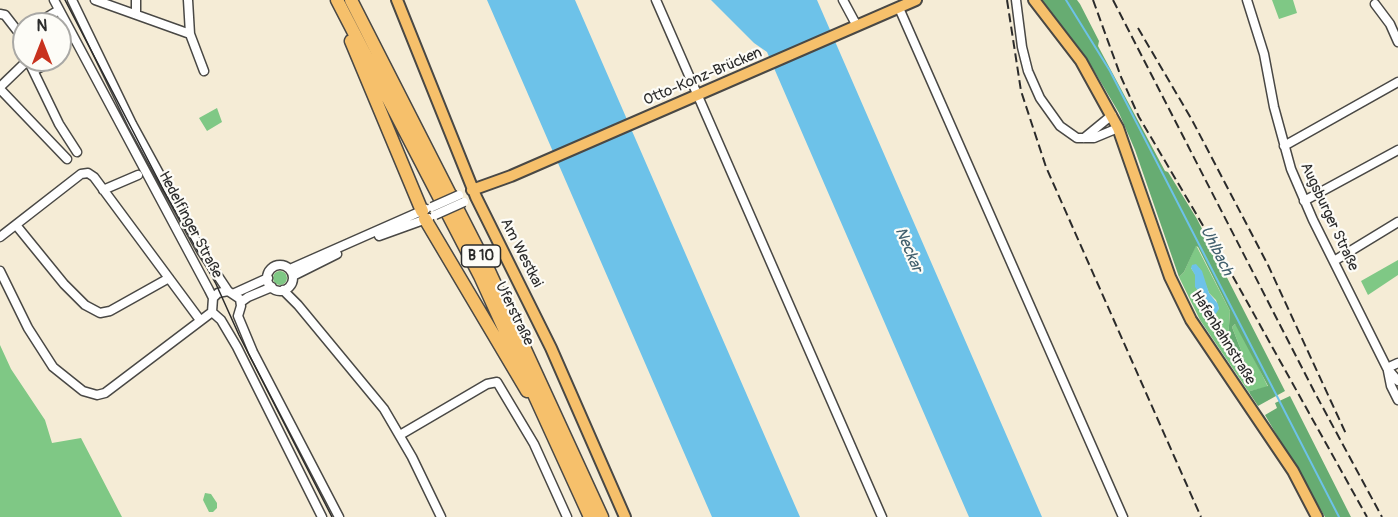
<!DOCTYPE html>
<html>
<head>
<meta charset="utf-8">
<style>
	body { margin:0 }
	#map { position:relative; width:1398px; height:517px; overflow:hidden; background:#f5ecd6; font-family:Pangolin,sans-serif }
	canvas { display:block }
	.north { position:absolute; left:12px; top:12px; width:60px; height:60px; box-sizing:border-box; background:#fdfcf7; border:2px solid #a9a8a5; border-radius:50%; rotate:0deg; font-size:16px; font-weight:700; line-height:24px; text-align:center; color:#2b2b2b }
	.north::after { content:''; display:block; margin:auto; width:21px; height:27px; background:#c8321e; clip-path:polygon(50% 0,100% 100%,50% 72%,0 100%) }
</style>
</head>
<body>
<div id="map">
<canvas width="1398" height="517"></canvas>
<div class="north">N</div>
</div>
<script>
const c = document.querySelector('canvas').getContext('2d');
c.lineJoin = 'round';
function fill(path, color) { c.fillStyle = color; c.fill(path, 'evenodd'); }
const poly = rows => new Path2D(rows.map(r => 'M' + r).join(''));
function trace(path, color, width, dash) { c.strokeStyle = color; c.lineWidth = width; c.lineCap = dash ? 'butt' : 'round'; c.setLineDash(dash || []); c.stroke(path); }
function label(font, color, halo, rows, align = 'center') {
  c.font = font + ' Pangolin,sans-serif'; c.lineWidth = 4.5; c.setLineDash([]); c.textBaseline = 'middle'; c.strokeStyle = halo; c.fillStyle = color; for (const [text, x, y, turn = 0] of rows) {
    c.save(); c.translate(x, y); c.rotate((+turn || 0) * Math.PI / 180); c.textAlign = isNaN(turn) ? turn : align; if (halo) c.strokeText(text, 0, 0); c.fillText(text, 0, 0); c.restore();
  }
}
const green = poly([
	[1272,0,1293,0,1297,13,1279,19],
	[217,108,222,122,207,131,199,118],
	[1196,245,1230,311,1228,340,1251,381,1253,381,1232,327,1235,324,1239,327,1268,387,1250,391,1250,394,1200,320,1179,277,1184,272],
	[1191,268,1199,268,1209,293,1216,300,1219,309,1207,310,1204,297,1197,290,1195,274],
	[1398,260,1398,275,1368,295,1361,281],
	'273 278a7 7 0 1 1 14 0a7 7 0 1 1-14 0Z',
	[0,345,11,369,45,420,52,443,81,438,122,517,0,517],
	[205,493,211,494,217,503,217,508,213,512,209,512,203,500]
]);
const forest = poly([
	[1042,0,1077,0,1080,4,1099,41,1098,46,1165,171,1168,172,1197,219,1285,391,1258,406,1250,394,1250,391,1268,386,1235,324,1232,327,1253,381,1251,382,1228,340,1230,311,1198,247,1196,246,1184,272,1179,277,1135,150,1119,113,1086,57],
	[1290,396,1351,517,1325,517,1265,415,1277,408,1275,403]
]);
const water = poly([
	[487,0,575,0,800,517,712,517],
	[711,0,817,0,1042,517,969,517,767,52,754,43],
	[1196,264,1202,271,1209,293,1218,304,1219,309,1215,315,1208,312,1204,297,1195,287,1195,275,1191,268,1192,265]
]);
const stream = poly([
	[1066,0,1110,71,1339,517]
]);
const minor = poly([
	[54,0,209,290,213,298,212,312,221,320,237,347,322,517],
	[72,0,132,124,202,252,228,291],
	[95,0,190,34,204,71],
	[188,0,190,34],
	[656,0,882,517],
	[843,0,857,26],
	[1016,0,1022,47,1028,71,1040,98,1060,126,1077,138,1094,138,1118,128],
	[1247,0,1264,54,1274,107,1291,169,1313,220,1387,368,1398,381],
	[1375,4,1390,24,1398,42],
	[899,8,1123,517],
	[0,14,5,15,19,33,24,47],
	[136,14,136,0],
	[46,24,44,19,59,10],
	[28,60,59,124,77,152],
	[35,70,55,60],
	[0,87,28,60],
	[0,89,67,159],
	[1084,138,1112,115],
	[1284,146,1398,82],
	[103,190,138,175],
	[1304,201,1398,150],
	[16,225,64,284,85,305,100,313,110,311,169,278],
	[379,236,429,218],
	[0,237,81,174,88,173,94,177,200,320],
	[1334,261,1398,222],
	'267 278a13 13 0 1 1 26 0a13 13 0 1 1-26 0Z',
	[290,269,426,209],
	[0,271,28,328,53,367,83,391,97,395,105,393,212,312],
	[293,276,337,254],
	[283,290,298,305,384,409,412,457,441,517],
	[235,293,268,278],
	[213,298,218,293,228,291,240,299,241,306,238,316,253,352,339,517],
	[241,302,248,297,272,287],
	[1387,368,1398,363],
	[1388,371,1391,386,1398,400],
	[400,435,487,384,497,382,534,444,567,517]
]);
const major = poly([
	[397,0,476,197,551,348,625,517],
	[1034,0,1081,61,1118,128,1170,277,1191,320,1293,471,1317,517],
	[472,190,511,176,916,0]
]);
const highway = poly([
	[337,0,480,276,590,517],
	[351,0,489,271,602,517],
	[351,41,422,211],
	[425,219,527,391]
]);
const tram = poly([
	[65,0,164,191,216,284,239,335,332,517]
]);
const rail = poly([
	[1007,0,1021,91,1046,167,1201,517],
	[1093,0,1121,77,1139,117,1231,273,1367,517],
	[1113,0,1315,393,1382,517],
	[1138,28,1192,120,1268,265,1347,436]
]);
const minorBridge = poly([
	[432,207,459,195],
	[435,215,464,202]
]);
const shields = [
	[481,256,39]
];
const shieldNames = [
	["B 10",481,256]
];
const streetNames = [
	["Otto-Konz-Brücken",703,77,-23],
	["Augsburger Straße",1329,217,65],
	["Hedelfinger Straße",190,225,62],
	["Am Westkai",521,253,63],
	["Uferstraße",514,314,64],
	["Hafenbahnstraße",1223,338,58]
];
const waterNames = [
	["Neckar",908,250,67],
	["Uhlbach",1216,251,63]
];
fill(green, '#7fc885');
fill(forest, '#67ac72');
fill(water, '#6dc2e9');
trace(stream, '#6dc2e9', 2);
trace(minor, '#494845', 11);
trace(major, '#494845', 14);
trace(highway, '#494845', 15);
trace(minor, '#fff', 8);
trace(major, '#f6c06b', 10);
trace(highway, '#f6c06b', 12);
trace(tram, '#2b2b2b', 1.5);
trace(rail, '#2b2b2b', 2, [9, 4.5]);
trace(minorBridge, '#494845', 11, []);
trace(minorBridge, '#fff', 8);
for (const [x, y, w] of shields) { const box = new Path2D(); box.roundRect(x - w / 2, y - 11, w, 22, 4.5); c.fillStyle = '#fdfcf7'; c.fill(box); trace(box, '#2b2b2b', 1.5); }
label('bold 14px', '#2b2b2b', null, shieldNames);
label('15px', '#2b2b2b', '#fdfcf7', streetNames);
label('italic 16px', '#42606e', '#fdfcf7', waterNames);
</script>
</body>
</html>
